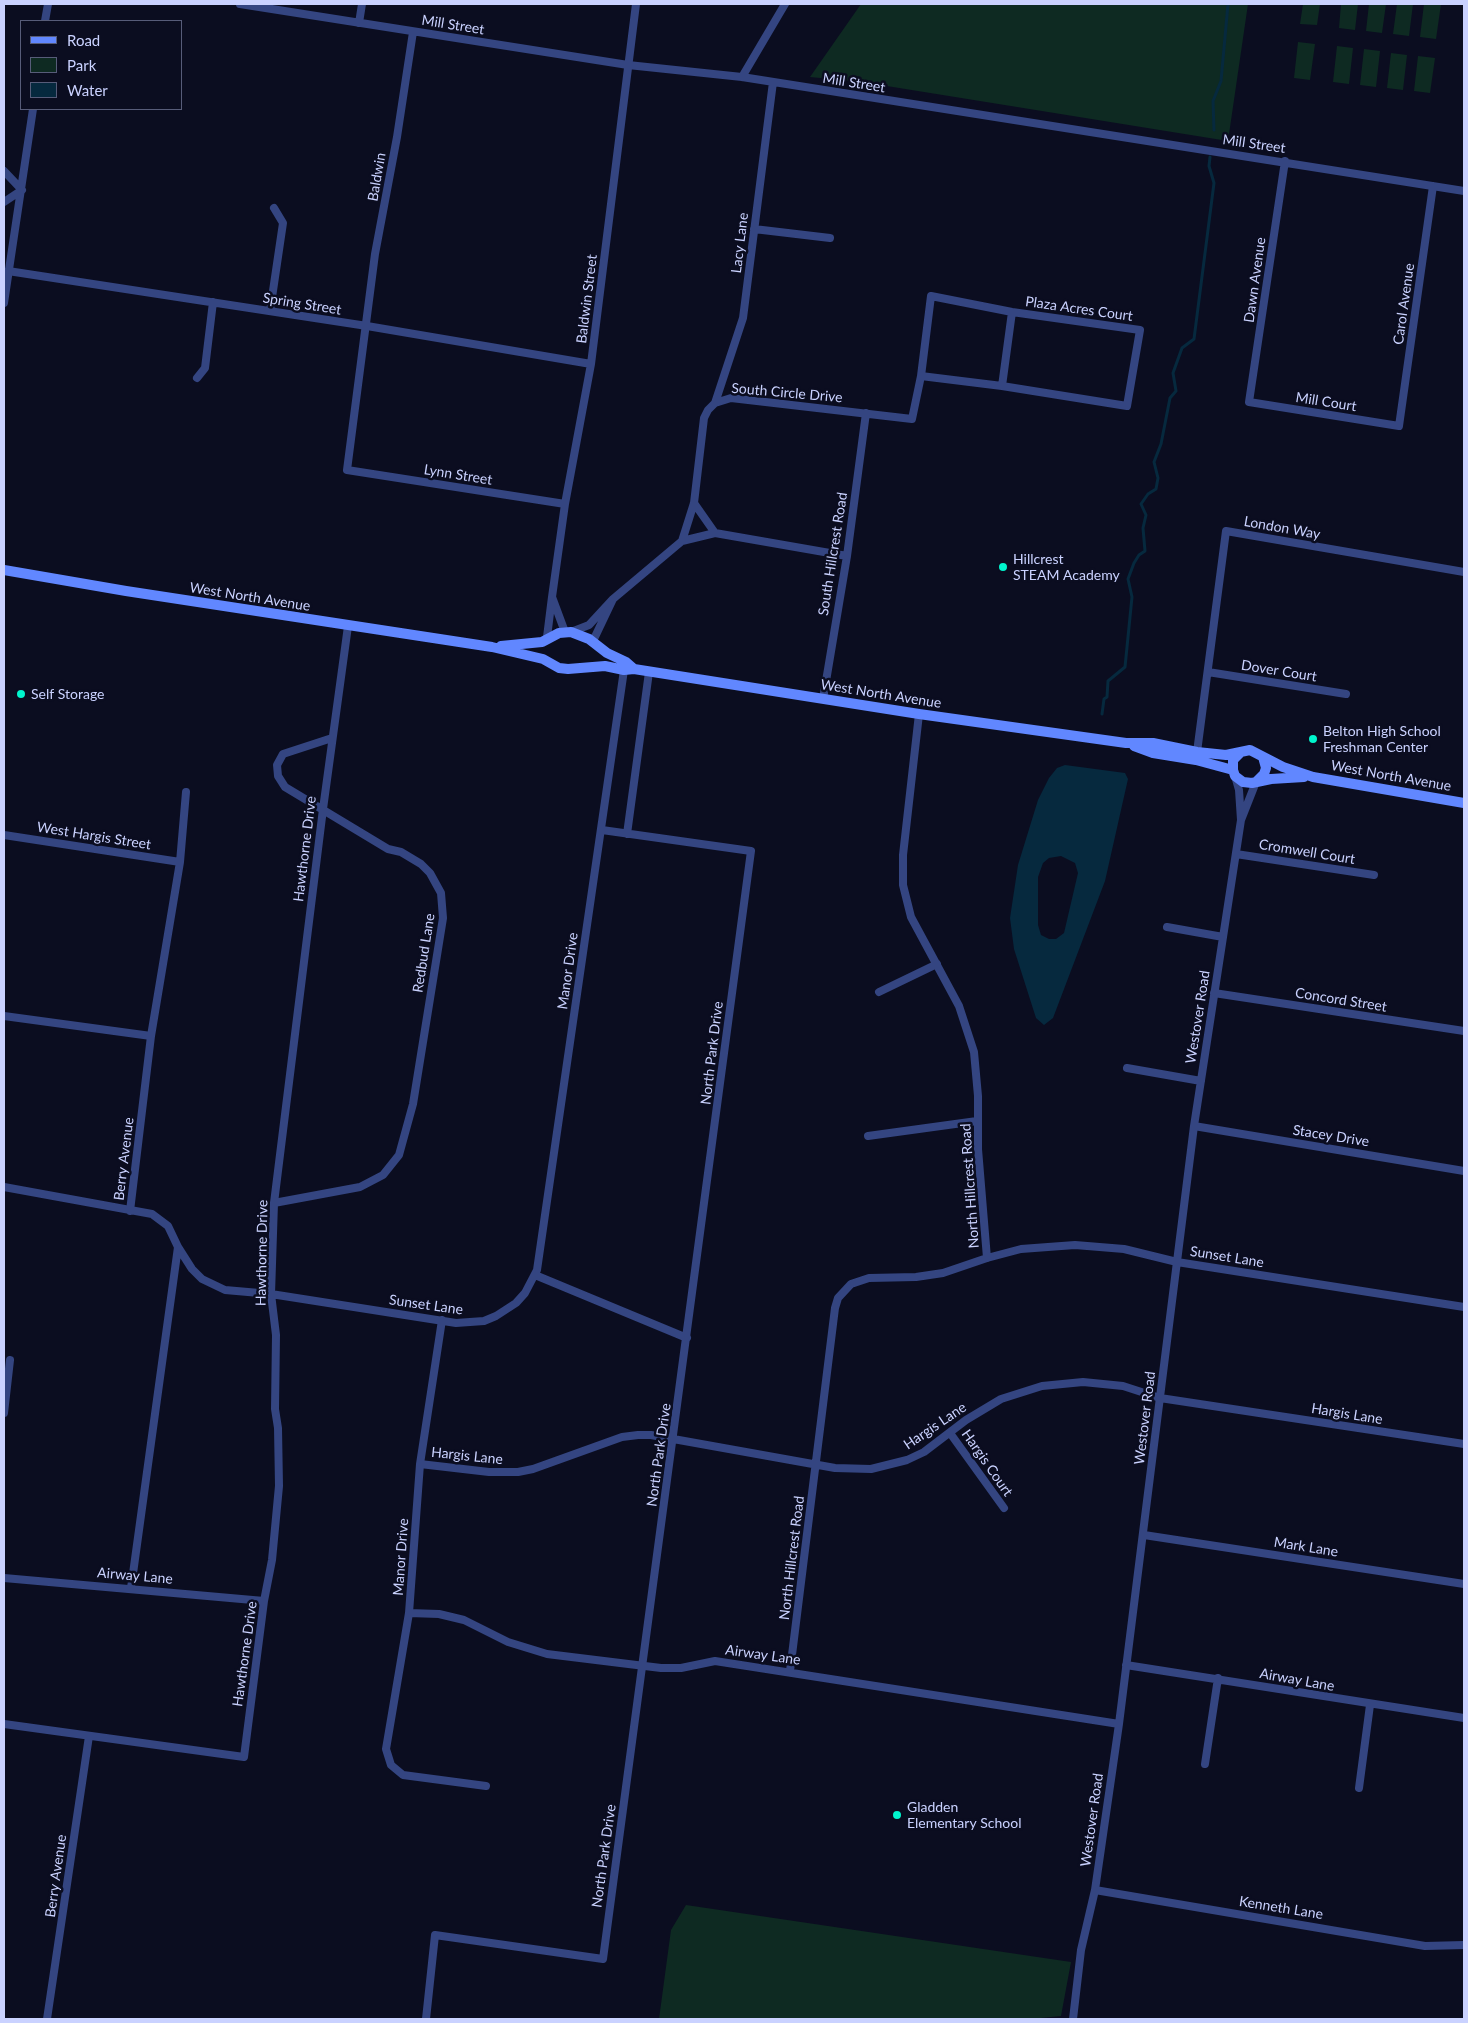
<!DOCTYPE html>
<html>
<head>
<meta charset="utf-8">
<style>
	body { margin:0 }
	#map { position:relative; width:1468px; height:2023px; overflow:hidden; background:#0b0d20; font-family:Lato,sans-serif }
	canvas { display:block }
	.frame { position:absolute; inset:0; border:5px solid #cad2ff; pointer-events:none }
	.legend { position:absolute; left:20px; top:20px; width:162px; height:90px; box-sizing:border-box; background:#0b0d20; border:1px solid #575c79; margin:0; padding:6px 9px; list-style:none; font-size:15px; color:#cad2ff }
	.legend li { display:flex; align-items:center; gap:10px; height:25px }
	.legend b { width:25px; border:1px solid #575c79 }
</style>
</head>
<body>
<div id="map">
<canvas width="1468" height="2023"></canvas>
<div class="frame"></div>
<ul class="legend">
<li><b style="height:6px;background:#6187ff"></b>Road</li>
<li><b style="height:14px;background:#0e2a22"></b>Park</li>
<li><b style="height:14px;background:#06293e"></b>Water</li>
</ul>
</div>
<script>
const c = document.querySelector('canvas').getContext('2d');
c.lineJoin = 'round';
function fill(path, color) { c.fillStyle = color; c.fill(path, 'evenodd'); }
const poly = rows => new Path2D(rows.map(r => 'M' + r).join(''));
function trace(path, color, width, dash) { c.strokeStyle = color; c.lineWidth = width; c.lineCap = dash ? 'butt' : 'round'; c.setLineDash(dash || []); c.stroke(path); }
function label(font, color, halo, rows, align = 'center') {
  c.font = font + ' Lato,sans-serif'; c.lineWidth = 5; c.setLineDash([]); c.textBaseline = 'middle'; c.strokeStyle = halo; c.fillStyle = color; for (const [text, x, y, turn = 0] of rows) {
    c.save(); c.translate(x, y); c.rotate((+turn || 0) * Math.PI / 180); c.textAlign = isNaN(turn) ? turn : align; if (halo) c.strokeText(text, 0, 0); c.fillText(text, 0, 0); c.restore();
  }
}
const green = poly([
	[861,4,1248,4,1228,141,862,82,810,77],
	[1303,4,1320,4,1317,25,1300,24],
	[1341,4,1358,4,1355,30,1339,28],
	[1369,4,1386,4,1382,33,1366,31],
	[1397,4,1413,4,1409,36,1393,34],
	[1424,4,1441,4,1436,39,1420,37],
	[1298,42,1315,44,1310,80,1294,78],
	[1337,46,1353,48,1349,84,1333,82],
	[1364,49,1380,51,1376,87,1360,85],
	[1391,53,1407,55,1403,90,1387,88],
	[1418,56,1435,58,1430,93,1414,91],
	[686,1905,1071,1962,1061,2016,1031,2019,659,2019,671,1930]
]);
const water = poly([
	[1065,765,1125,773,1128,779,1105,881,1053,1018,1044,1025,1036,1018,1014,949,1010,918,1018,865,1038,800,1049,778,1057,768],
	[1061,856,1075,863,1078,873,1064,933,1056,939,1049,939,1041,935,1038,925,1038,877,1043,863,1049,858]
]);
const stream = poly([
	[1214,130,1213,101,1221,81,1228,4],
	[1102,714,1104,699,1107,697,1108,681,1125,667,1132,597,1128,579,1134,563,1139,555,1145,551,1143,528,1146,515,1141,504,1148,494,1156,489,1158,478,1154,462,1161,444,1170,398,1176,391,1173,373,1182,348,1194,339,1214,183,1209,166,1210,157]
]);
const minor = poly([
	[240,4,628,65,742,77,1464,191],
	[45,21,48,4],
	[359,23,362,4],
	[413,32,397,137,375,254,347,470,565,504],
	[742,77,785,4],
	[1285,161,1249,402,1399,426,1433,186],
	[4,171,22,190,4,202],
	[754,229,830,238],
	[8,271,367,326,591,364],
	[4,303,33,109],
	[270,311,283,223,274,208],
	[197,378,205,368,213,302],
	[1002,386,1012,312],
	[715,403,743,318,773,82],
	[694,503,715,533],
	[682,541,694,503,704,418,708,410,715,403,731,398,912,419,921,376,931,296,1012,312,1140,330,1127,406,1002,386,921,376],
	[552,597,565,504,591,364,636,4],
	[613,599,682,541,715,533,847,556],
	[571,632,589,625,613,599,593,641],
	[547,637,552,597,565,632],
	[1208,672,1346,694],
	[823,699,847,556,866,413],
	[919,714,903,855,903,885,911,917,959,1006,974,1052,978,1096,978,1149,987,1258],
	[1197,752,1226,531,1464,572],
	[1235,776,1239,790,1241,820],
	[627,834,649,672],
	[4,835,180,862],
	[1236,854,1374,875],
	[1167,927,1223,937],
	[879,992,937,964],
	[1214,993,1464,1031],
	[4,1016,151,1036],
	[1127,1068,1201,1081],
	[1194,1126,1464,1171],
	[868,1136,977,1121],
	[4,1187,152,1214,168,1226,178,1247,131,1588],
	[274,1203,360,1187,383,1175,399,1155,413,1104,443,918,441,893,430,873,421,864,401,852,388,849,285,787,278,776,277,765,283,754,332,738],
	[130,1211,151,1036,180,862,186,792],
	[178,1247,192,1269,202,1279,225,1290,271,1294,456,1323,484,1321,496,1316,516,1303,525,1293,537,1270,624,670],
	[535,1275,687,1338],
	[442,1320,420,1464,409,1613,386,1749,391,1765,403,1775,486,1786],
	[4,1413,10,1360],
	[950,1433,1004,1508],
	[420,1464,489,1472,518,1472,533,1469,622,1437,638,1435,651,1435,835,1468,871,1469,907,1460,924,1452,966,1420,1001,1399,1042,1386,1083,1382,1123,1386,1160,1398,1464,1444],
	[1144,1535,1464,1584],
	[4,1578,264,1601],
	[409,1613,439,1614,464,1620,508,1642,547,1654,661,1668,681,1668,715,1661,1119,1724],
	[1126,1665,1464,1718],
	[790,1671,835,1308,838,1298,851,1284,869,1278,916,1277,943,1273,987,1258,1021,1249,1075,1245,1124,1249,1177,1262,1464,1307],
	[4,1724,244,1757,264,1601,272,1560,279,1486,278,1428,275,1409,276,1335,271,1294,274,1203,323,809,348,626],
	[1205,1764,1218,1678],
	[1359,1788,1370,1705],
	[1095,1890,1425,1946,1464,1945],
	[47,2019,89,1736],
	[426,2019,435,1935,603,1959,751,851,602,830],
	[1073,2019,1081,1950,1095,1890,1119,1724,1194,1126,1241,820,1256,782]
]);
const secondary = poly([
	[4,570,126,591,492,647,543,659,559,668,568,669,605,666,624,670,634,669,919,714,1126,743,1153,743,1197,752,1226,755,1250,750,1283,767,1313,777,1464,803],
	[501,646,542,642,559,633,571,632,589,639,607,653,626,662,634,669],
	[1134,746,1153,753,1196,760,1233,770],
	[1240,753,1233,760,1233,770,1235,776,1243,782,1252,783,1271,779,1304,777],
	[1256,782,1264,774,1266,768,1263,757]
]);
const markers = [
	[1003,567,5,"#00f5cd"],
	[21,694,5,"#00f5cd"],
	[1313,739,5,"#00f5cd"],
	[897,1815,5,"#00f5cd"]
];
const streetNames = [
	["Mill Street",453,25,9],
	["Mill Street",854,83,9],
	["Mill Street",1254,144,8],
	["Baldwin",377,177,-80],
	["Lacy Lane",740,243,-83],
	["Dawn Avenue",1255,280,-82],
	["Baldwin Street",587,299,-83],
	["Spring Street",302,304,9],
	["Carol Avenue",1404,304,-82],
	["Plaza Acres Court",1079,309,8],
	["South Circle Drive",787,393,5],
	["Mill Court",1326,402,9],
	["Lynn Street",458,475,9],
	["London Way",1282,528,10],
	["South Hillcrest Road",833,554,-81],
	["West North Avenue",250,597,9],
	["Dover Court",1279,671,9],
	["West North Avenue",881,694,9],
	["West North Avenue",1391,776,10],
	["West Hargis Street",94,836,9],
	["Hawthorne Drive",305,849,-83],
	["Cromwell Court",1307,852,9],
	["Redbud Lane",424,953,-81],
	["Manor Drive",568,971,-82],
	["Concord Street",1341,1000,9],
	["Westover Road",1198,1017,-81],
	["North Park Drive",712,1053,-83],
	["Stacey Drive",1331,1136,9],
	["Berry Avenue",124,1159,-83],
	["North Hillcrest Road",970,1186,-94],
	["Hawthorne Drive",262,1253,-89],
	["Sunset Lane",1227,1257,9],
	["Sunset Lane",426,1305,8],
	["Hargis Lane",1347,1414,9],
	["Westover Road",1145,1418,-83],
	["Hargis Lane",935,1426,-34],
	["North Park Drive",659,1455,-82],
	["Hargis Lane",467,1456,6],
	["Hargis Court",987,1463,55],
	["Mark Lane",1306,1547,9],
	["Manor Drive",401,1557,-86],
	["North Hillcrest Road",792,1558,-83],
	["Airway Lane",135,1576,5],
	["Hawthorne Drive",245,1654,-82],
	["Airway Lane",763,1655,8],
	["Airway Lane",1297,1680,10],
	["Westover Road",1092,1820,-82],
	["North Park Drive",604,1856,-82],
	["Berry Avenue",56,1876,-82],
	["Kenneth Lane",1281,1908,9]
];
const poiNames = [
	["Hillcrest",1013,559],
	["STEAM Academy",1013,575],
	["Self Storage",31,694],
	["Belton High School",1323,731],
	["Freshman Center",1323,747],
	["Gladden",907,1807],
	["Elementary School",907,1823]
];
fill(green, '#0e2a22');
fill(water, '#06293e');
trace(stream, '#06293e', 3);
trace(minor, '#344581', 8);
trace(secondary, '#6187ff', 10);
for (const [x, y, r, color] of markers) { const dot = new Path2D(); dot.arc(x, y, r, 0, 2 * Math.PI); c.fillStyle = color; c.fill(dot); trace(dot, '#0b0d20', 2); }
label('14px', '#cad2ff', '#0b0d20', streetNames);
label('14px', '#cad2ff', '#0b0d20', poiNames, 'left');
</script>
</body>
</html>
